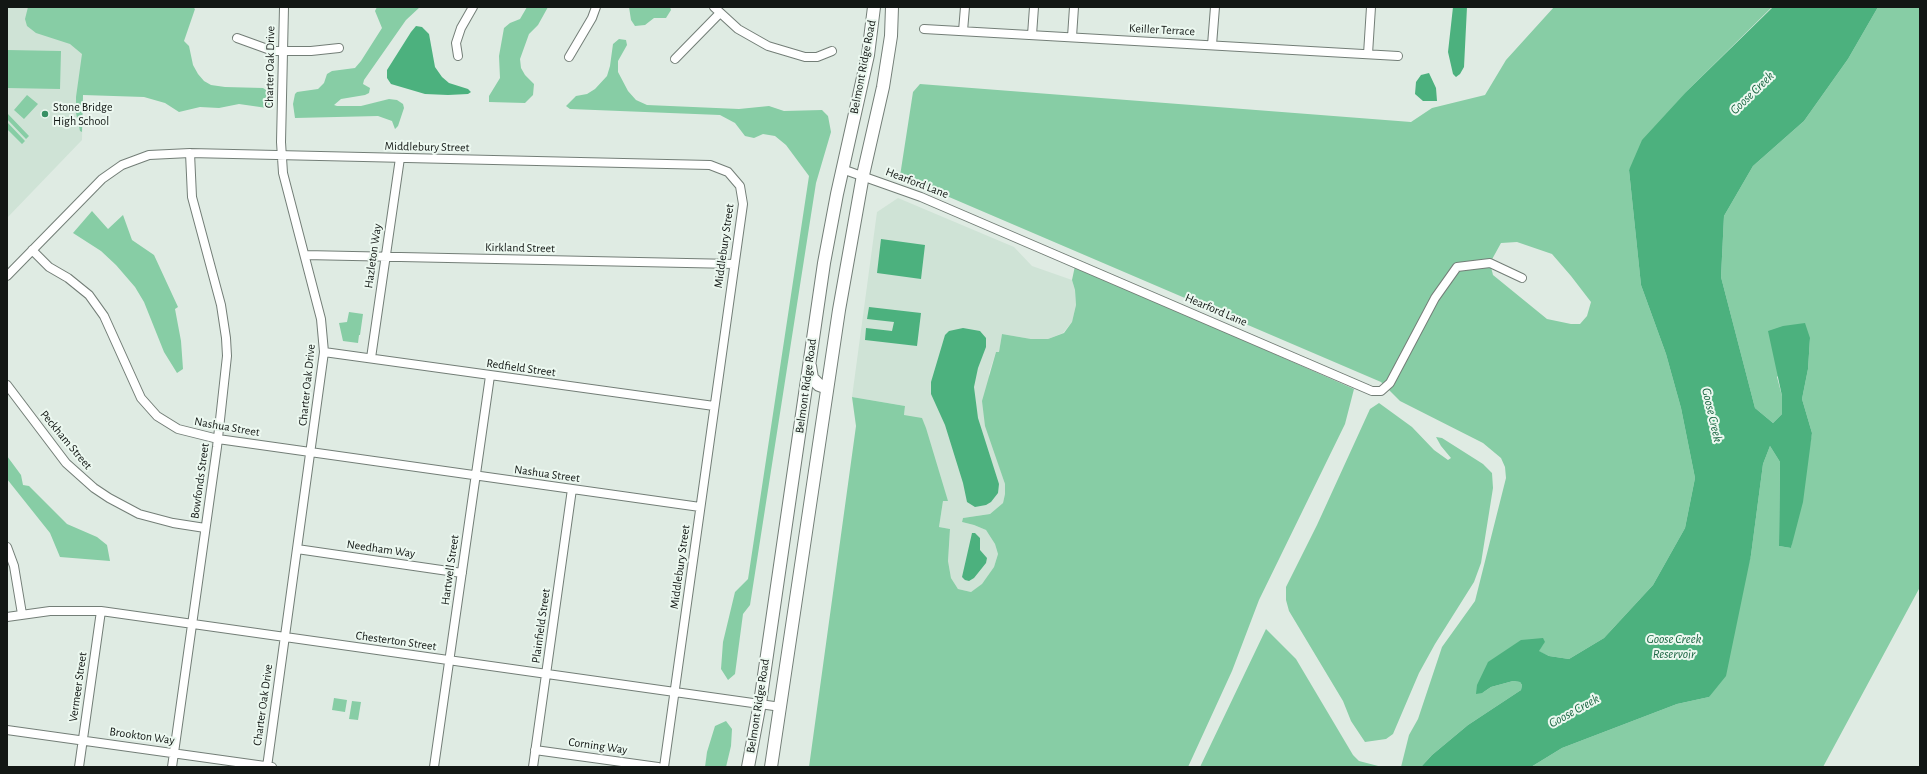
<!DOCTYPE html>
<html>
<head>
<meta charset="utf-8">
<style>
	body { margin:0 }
	#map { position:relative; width:1927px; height:774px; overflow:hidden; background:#dfebe3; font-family:"Alegreya Sans",sans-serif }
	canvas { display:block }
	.frame { position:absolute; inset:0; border:8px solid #121714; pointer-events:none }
</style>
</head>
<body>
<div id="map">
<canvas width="1927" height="774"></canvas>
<div class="frame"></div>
</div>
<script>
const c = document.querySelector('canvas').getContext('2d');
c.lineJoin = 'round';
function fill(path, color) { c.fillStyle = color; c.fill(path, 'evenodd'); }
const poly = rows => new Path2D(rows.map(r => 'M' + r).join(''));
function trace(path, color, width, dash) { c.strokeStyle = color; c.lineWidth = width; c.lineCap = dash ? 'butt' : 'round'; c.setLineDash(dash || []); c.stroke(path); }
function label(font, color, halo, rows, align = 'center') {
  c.font = font + ' "Alegreya Sans",sans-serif'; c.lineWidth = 4; c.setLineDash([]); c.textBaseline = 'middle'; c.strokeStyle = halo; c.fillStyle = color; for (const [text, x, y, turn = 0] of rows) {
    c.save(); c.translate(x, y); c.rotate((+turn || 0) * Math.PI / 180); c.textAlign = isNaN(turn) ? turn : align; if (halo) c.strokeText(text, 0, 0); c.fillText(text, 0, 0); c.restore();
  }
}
const built = poly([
	[7,7,181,7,109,95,83,95,82,140,7,218],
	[898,198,1014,247,1032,266,1072,280,1075,290,1076,305,1072,322,1063,333,1048,339,1031,339,1002,334,999,353,996,352,989,373,999,465,1005,484,1005,494,1003,503,990,514,963,518,962,522,974,525,986,530,995,544,998,554,994,567,982,585,971,592,958,589,951,578,948,561,950,529,939,527,943,501,948,501,904,415,905,406,852,397,877,212]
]);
const green = poly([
	[28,7,193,7,195,9,184,41,189,46,193,65,198,74,204,81,211,85,225,87,263,88,269,92,270,105,267,108,239,104,219,108,200,107,179,112,165,103,144,97,83,95,82,132,80,131,76,113,76,97,82,54,70,44,36,33,27,26,25,19],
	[377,7,420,7,406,20,364,80,363,84,370,88,369,93,365,95,341,99,334,105,337,106,361,106,389,99,397,100,403,104,404,108,398,126,395,129,392,121,378,116,295,118,293,104,295,94,297,92,318,89,324,83,327,74,332,71,355,68,361,61,382,28,375,11],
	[527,7,548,7,538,25,529,34,520,59,521,68,525,75,534,84,533,95,525,103,489,102,489,96,500,78,499,56,504,28,510,23,520,19],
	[670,7,671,10,666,18,654,18,645,25,635,26,631,20,629,7],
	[1554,7,1772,7,1688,90,1629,170,1641,285,1666,354,1681,408,1695,478,1685,528,1653,585,1604,638,1569,659,1549,656,1538,651,1545,642,1482,693,1491,687,1513,681,1520,682,1522,685,1521,690,1468,725,1432,755,1421,767,1401,767,1409,735,1418,719,1442,647,1475,601,1506,478,1505,467,1501,458,1483,443,1400,401,1381,382,900,176,913,92,920,84,1411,122,1432,108,1485,95,1506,60],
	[1517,242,1552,254,1571,276,1591,302,1587,316,1580,324,1571,324,1547,319,1493,275,1490,263,1501,243],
	[1878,7,1920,7,1920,587,1823,767,1531,767,1562,748,1677,704,1709,697,1751,555,1763,464,1770,446,1780,462,1779,546,1791,548,1812,433,1802,399,1808,369,1810,338,1777,377,1782,396,1782,414,1773,423,1755,408,1721,277,1724,216,1753,166,1804,121,1848,59],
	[619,39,626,40,627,45,618,61,618,72,628,91,636,100,647,105,739,109,769,106,784,111,822,110,828,116,831,132,816,183,750,605,743,614,735,674,728,680,721,669,723,642,735,592,748,579,809,176,786,145,775,136,763,134,754,138,745,136,735,123,720,115,570,109,566,106,576,96,587,94,595,89,607,76,610,66,613,44],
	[7,50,61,51,60,89,7,88],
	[27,95,38,104,24,119,14,110],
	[7,113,29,136,26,139,7,119],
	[7,122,25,141,22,144,7,129],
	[92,211,108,229,123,215,132,240,154,255,178,307,175,309,181,341,183,369,177,373,164,352,144,302,135,287,116,265,101,251,73,233],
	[1075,266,1354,389,1345,424,1259,600,1232,671,1188,767,809,767,856,426,852,397,905,406,904,415,922,418,926,428,948,501,943,501,939,527,950,529,948,561,951,578,958,589,971,592,982,584,994,567,998,554,995,544,986,530,974,525,962,522,963,518,990,514,1003,503,1005,494,1005,484,985,426,982,401,996,352,999,352,1002,334,1031,339,1048,339,1064,333,1072,322,1076,305,1075,290,1072,280],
	[349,312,363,314,360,335,359,335,358,343,343,341,339,323,347,322],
	[1379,403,1412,427,1434,450,1448,460,1451,458,1441,446,1436,437,1442,438,1483,464,1492,473,1493,488,1481,563,1474,582,1435,644,1419,673,1393,734,1386,739,1365,742,1351,721,1343,701,1289,611,1286,600,1286,587,1317,525,1370,409],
	[7,456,21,475,23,485,29,486,67,524,97,537,107,545,110,561,60,557,50,533,7,479],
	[1266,629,1296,659,1353,755,1359,761,1382,767,1200,767],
	[334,698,347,700,345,712,332,710],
	[352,701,361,702,358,720,349,719],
	[726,721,732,729,731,746,726,767,705,767,707,752,715,726]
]);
const water = poly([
	[1453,7,1467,7,1464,67,1460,74,1456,77,1453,74,1448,52],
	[1773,7,1878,7,1848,59,1804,121,1753,166,1724,216,1721,277,1755,408,1773,423,1782,414,1782,396,1768,331,1783,326,1805,323,1810,338,1808,369,1802,399,1812,433,1803,502,1791,548,1779,546,1780,462,1770,446,1763,464,1751,555,1726,676,1709,697,1677,704,1562,748,1531,767,1421,767,1432,755,1468,725,1521,690,1522,685,1520,682,1513,681,1491,687,1482,693,1476,694,1477,685,1488,662,1521,640,1543,638,1545,642,1539,651,1549,656,1569,659,1604,638,1653,585,1685,528,1695,478,1681,408,1666,354,1641,285,1629,170,1642,140,1688,90],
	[416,26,422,27,429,34,435,67,442,77,449,83,468,89,471,92,468,94,448,95,425,94,391,84,387,78,387,70,411,32],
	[1429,73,1436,88,1437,101,1423,101,1415,94,1416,82,1421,75],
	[881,239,925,245,921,279,877,273],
	[869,307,921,313,917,346,865,340,866,328,892,331,894,322,867,319],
	[963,328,980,331,986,338,986,347,978,368,974,387,978,418,999,484,998,493,991,502,986,505,975,507,967,502,963,483,945,425,931,394,931,382,945,335,949,331],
	[972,533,975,533,980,538,980,550,987,558,986,563,974,578,969,581,965,580,962,577]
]);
const minor = poly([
	[714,7,738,29,768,46,805,57,817,57,832,51],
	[924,29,1398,56],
	[963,31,965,7],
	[1032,35,1034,7],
	[1072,37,1074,7],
	[237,38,273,51,311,51,339,48],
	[1212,45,1215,7],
	[1368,54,1371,7],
	[458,56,456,43,461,28,473,7],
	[569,57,592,18,596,7],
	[675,59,719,14],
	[842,169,921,197,1372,391,1381,391,1390,383,1435,298,1457,267,1490,263,1522,278],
	[32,250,49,267,68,278,89,295,104,316,141,398,157,416,178,429,218,439,700,507],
	[305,255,734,264],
	[7,276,102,179,122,165,149,155,190,153,710,165,728,172,740,186,743,204,664,767],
	[324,352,714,406],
	[371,358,400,158],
	[7,385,66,463,94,488,109,498,139,514,173,523,205,528],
	[7,547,14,566,22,614],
	[297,549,462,573],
	[7,617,50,611,101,611,781,707],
	[7,730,272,767],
	[535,750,658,767],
	[79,767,101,611],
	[172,767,217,447,227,356,226,338,221,305,192,197,190,153],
	[267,767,324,352,321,319,283,173,281,142,284,7],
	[434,767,490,376],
	[533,767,572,489]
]);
const primary = poly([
	[810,366,812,378,819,385,827,388],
	[748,767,760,703,824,263,837,194,868,55,874,7],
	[771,767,839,310,863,175,883,87,891,36,892,7]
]);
const markers = [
	[45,114,4,"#389064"]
];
const streetNames = [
	["Keiller Terrace",1162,30,3],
	["Charter Oak Drive",270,67,-89],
	["Belmont Ridge Road",863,67,-79],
	["Middlebury Street",427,147,1],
	["Hearford Lane",917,183,21],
	["Middlebury Street",724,246,-82],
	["Kirkland Street",520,248,1],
	["Hazleton Way",373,256,-82],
	["Hearford Lane",1216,310,23],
	["Redfield Street",521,368,8],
	["Charter Oak Drive",307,385,-84],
	["Belmont Ridge Road",806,386,-82],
	["Nashua Street",227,427,10],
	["Peckham Street",66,440,50],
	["Nashua Street",547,474,8],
	["Bowfonds Street",200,481,-82],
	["Needham Way",381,549,8],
	["Middlebury Street",680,567,-82],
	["Hartwell Street",450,570,-82],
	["Plainfield Street",541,626,-82],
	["Chesterton Street",396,641,8],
	["Vermeer Street",78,687,-82],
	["Charter Oak Drive",263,705,-82],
	["Belmont Ridge Road",758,706,-81],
	["Brookton Way",142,736,8],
	["Corning Way",598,746,8]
];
const poiNames = [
	["Stone Bridge",53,107],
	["High School",53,121]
];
const waterNames = [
	["Goose Creek",1752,93,-44],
	["Goose Creek",1712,415,77],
	["Goose Creek",1674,639],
	["Reservoir",1674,654],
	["Goose Creek",1574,711,-29]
];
fill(built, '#cfe3d6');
fill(green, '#87cda5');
fill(water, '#4cb17e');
trace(minor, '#737e77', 10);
trace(primary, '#737e77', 14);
trace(minor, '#fff', 8);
trace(primary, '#fff', 12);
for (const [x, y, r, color] of markers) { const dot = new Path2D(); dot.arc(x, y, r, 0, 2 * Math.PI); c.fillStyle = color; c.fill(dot); trace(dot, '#ecf8f0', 1.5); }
label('12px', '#121714', '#ecf8f0', streetNames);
label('12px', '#121714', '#ecf8f0', poiNames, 'left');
label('italic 13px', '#1c6643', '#ecf8f0', waterNames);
</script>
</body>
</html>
